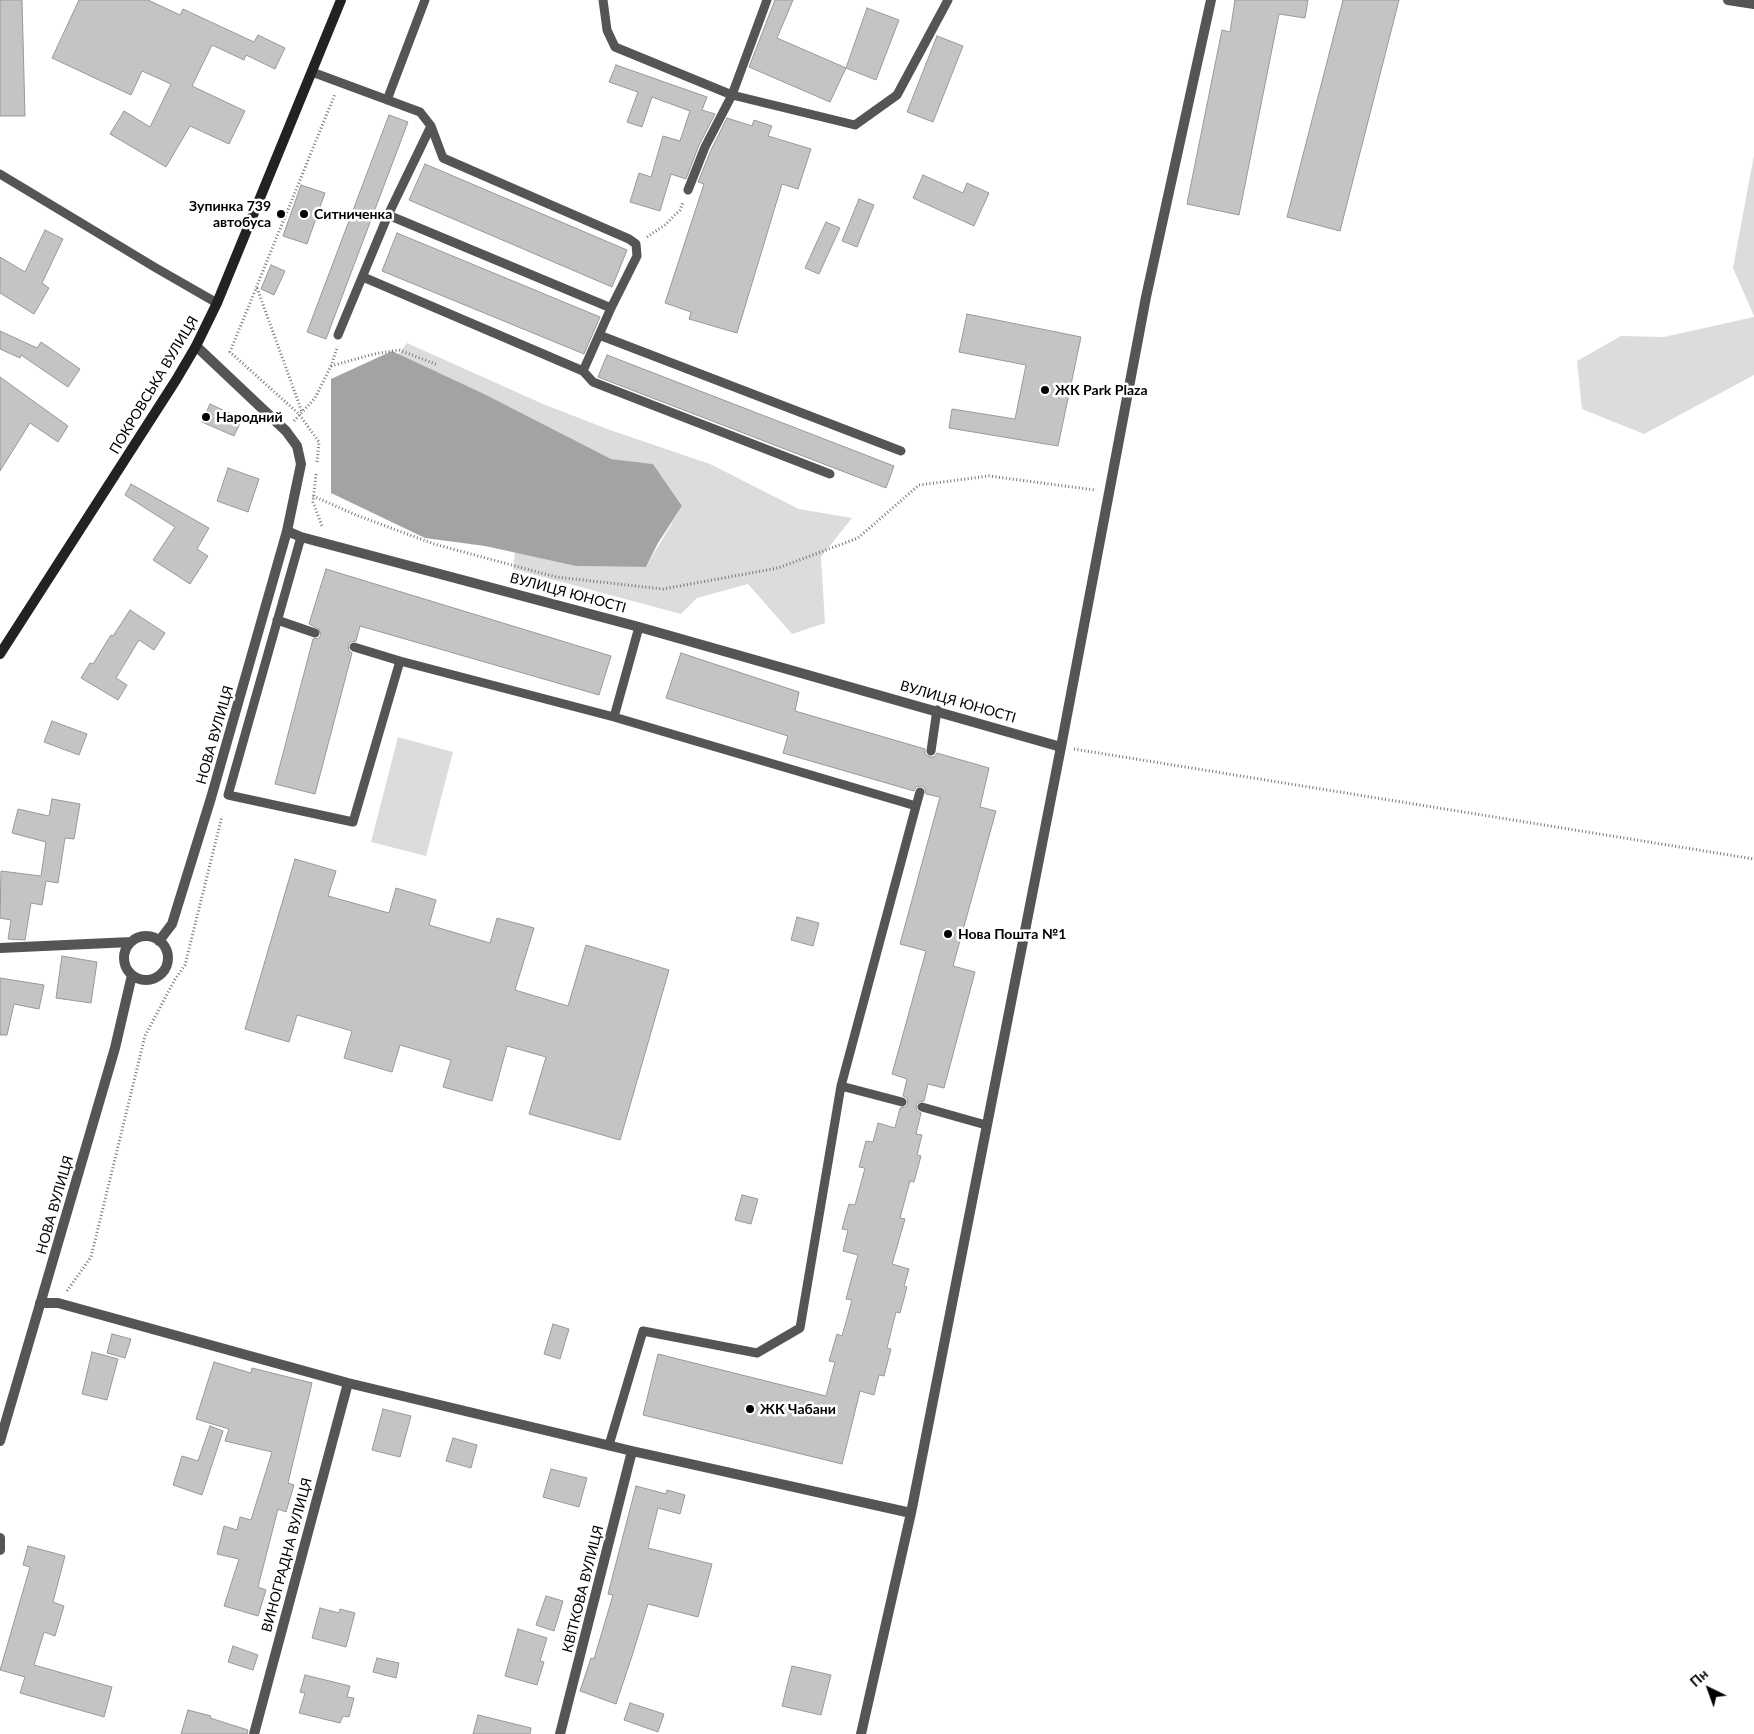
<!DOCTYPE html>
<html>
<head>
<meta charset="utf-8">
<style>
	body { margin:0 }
	#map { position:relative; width:1754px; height:1734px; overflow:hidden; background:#fff; font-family:Lato,sans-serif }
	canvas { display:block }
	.north { position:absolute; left:1684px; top:1664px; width:50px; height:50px; -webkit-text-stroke:4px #fff; paint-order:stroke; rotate:318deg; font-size:14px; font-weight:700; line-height:20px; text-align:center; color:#000 }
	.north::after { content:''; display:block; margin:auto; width:18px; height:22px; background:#000; clip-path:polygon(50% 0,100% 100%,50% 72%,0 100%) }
</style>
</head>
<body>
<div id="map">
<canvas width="1754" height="1734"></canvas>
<div class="north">Пн</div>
</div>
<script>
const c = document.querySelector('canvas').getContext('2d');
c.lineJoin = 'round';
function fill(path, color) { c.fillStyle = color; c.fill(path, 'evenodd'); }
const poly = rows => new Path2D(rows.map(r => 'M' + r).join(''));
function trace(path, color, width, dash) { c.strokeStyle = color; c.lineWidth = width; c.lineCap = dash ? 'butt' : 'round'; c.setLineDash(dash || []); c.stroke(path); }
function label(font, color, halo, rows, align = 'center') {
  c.font = font + ' Lato,sans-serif'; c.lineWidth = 5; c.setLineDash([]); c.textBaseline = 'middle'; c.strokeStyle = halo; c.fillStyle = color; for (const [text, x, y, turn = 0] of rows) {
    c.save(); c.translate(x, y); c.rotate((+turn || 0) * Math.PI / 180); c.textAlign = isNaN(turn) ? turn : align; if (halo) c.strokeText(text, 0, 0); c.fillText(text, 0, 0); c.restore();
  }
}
const green = poly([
	[1754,155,1754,316,1733,268],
	[1754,317,1754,375,1644,434,1582,409,1577,361,1621,336,1664,337],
	[407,343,543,404,610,430,710,464,799,509,852,518,821,557,825,623,792,634,748,584,697,598,681,614,513,569,515,552,576,566,646,567,682,506,653,464,611,459,392,362],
	[398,737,453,752,426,856,371,842]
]);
const water = poly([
	[392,351,484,394,611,459,653,464,682,506,658,543,646,567,576,566,485,546,425,538,331,493,331,379]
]);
const building = poly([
	[0,0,22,0,25,116,0,116,0,0],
	[79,0,148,0,180,15,183,9,254,42,258,35,285,48,275,69,246,55,244,60,212,45,192,86,245,111,229,144,190,126,166,167,110,134,124,111,150,127,171,84,142,71,131,95,52,58,79,0],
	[775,0,793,0,777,38,846,68,830,102,749,67,775,0],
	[1235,0,1308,0,1305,18,1279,14,1239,215,1187,204,1222,30,1230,32,1235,0],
	[1343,0,1399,0,1340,231,1287,217,1343,0],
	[867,8,899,20,876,80,846,68,867,8],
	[937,36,963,46,933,122,907,112,937,36],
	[616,65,707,97,702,110,715,114,699,145,686,179,671,174,660,211,630,202,639,173,651,177,663,136,680,141,690,111,652,97,642,127,627,122,638,92,609,82,616,65],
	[389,115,408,122,326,339,307,332,389,115],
	[727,118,752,126,754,120,772,126,768,136,811,149,798,189,782,184,737,333,689,319,691,312,665,303,704,184,698,182,711,150,727,118],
	[425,164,627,250,612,287,409,200,425,164],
	[923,175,963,193,967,183,989,193,974,226,913,198,923,175],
	[301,185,325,193,307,244,283,236,301,185],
	[859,199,874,205,857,247,842,241,859,199],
	[826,222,840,228,819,274,805,268,826,222],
	[45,230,63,239,42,283,49,288,34,314,0,293,0,257,25,272,45,230],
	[397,233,600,317,584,354,382,271,397,233],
	[271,265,285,271,274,295,261,289,271,265],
	[967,314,1081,337,1058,446,949,428,952,409,1015,419,1026,365,959,352,967,314],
	[0,331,37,348,41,342,80,369,68,387,21,355,20,358,0,349,0,331],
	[607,355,894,466,886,488,598,377,607,355],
	[0,377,68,426,58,442,30,423,0,471,0,377],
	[210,404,242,419,234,436,202,422,210,404],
	[228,468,259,479,248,512,217,501,228,468],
	[131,484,209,528,197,549,208,556,190,584,153,560,175,527,125,495,131,484],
	[326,569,611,656,599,695,360,626,356,641,350,642,348,646,349,651,352,653,315,794,275,784,313,639,319,638,321,635,319,629,309,624,326,569],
	[130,610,165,633,154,650,139,640,116,678,127,685,118,700,81,678,90,663,93,664,111,635,113,636,130,610],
	[681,653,799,692,795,711,925,749,925,754,930,757,934,757,937,753,989,768,980,807,996,811,953,966,975,972,944,1088,928,1084,924,1101,918,1102,916,1106,917,1111,921,1113,916,1134,922,1135,917,1155,921,1156,914,1182,910,1181,900,1218,905,1219,892,1264,909,1269,904,1286,907,1287,900,1313,896,1312,887,1348,891,1349,884,1376,879,1375,874,1395,860,1391,842,1464,643,1415,658,1354,826,1396,835,1362,829,1361,837,1334,842,1336,852,1300,846,1299,858,1255,843,1251,848,1230,842,1229,849,1204,855,1205,865,1168,859,1167,866,1141,873,1142,878,1123,895,1128,900,1108,906,1107,908,1103,907,1098,903,1096,907,1079,892,1074,926,951,900,944,940,797,926,794,925,788,921,786,916,787,914,791,783,753,788,736,666,698,681,653],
	[52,721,87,734,79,755,44,742,52,721],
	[52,799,80,804,74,839,65,838,58,883,46,881,42,905,31,903,25,940,8,939,11,920,0,918,1,871,41,876,46,842,12,833,18,809,49,816,52,799],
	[295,859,336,871,328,896,389,913,396,888,436,900,429,925,490,943,497,918,534,928,515,990,568,1006,586,945,669,970,620,1140,529,1114,546,1057,507,1046,492,1101,443,1087,451,1060,400,1045,392,1072,344,1058,352,1031,297,1015,289,1042,245,1029,295,859],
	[797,917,819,923,813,946,791,940,797,917],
	[62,956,97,962,91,1003,56,998,62,956],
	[0,978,44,985,39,1009,14,1004,7,1035,0,1035,0,978],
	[742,1195,758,1199,751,1224,735,1220,742,1195],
	[553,1324,569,1329,560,1359,544,1354,553,1324],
	[112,1334,131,1339,125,1358,107,1353,112,1334],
	[92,1352,118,1359,107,1400,82,1394,92,1352],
	[214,1362,251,1373,252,1368,312,1383,288,1483,294,1485,286,1512,278,1509,258,1587,266,1590,258,1616,224,1606,239,1559,217,1554,224,1526,237,1530,240,1517,251,1520,272,1452,225,1441,229,1429,196,1419,214,1362],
	[383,1409,411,1416,400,1457,372,1450,383,1409],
	[210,1426,223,1431,202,1495,173,1485,182,1456,198,1461,210,1426],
	[453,1438,477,1445,471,1468,446,1461,453,1438],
	[551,1469,587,1478,579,1507,543,1497,551,1469],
	[636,1486,666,1494,667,1490,685,1495,680,1514,658,1508,648,1548,712,1564,698,1617,648,1604,632,1656,616,1704,580,1691,591,1658,594,1659,613,1595,608,1594,636,1486],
	[28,1546,65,1556,53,1602,64,1606,55,1636,44,1632,34,1665,112,1687,104,1717,20,1693,25,1677,0,1670,30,1567,23,1565,28,1546],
	[546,1596,563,1601,554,1631,536,1625,546,1596],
	[320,1608,339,1613,340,1609,355,1613,346,1647,312,1638,320,1608],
	[518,1629,547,1638,540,1661,544,1662,537,1685,505,1676,518,1629],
	[233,1646,258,1655,253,1670,228,1662,233,1646],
	[377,1658,399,1663,396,1678,373,1672,377,1658],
	[792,1666,831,1675,821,1715,782,1706,792,1666],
	[305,1675,350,1686,347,1697,354,1698,349,1717,343,1716,340,1723,299,1713,305,1693,300,1692,305,1675],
	[630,1703,664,1714,658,1732,624,1720,630,1703],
	[188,1710,211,1716,210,1718,248,1730,247,1734,181,1734,188,1710],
	[478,1715,531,1728,530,1734,473,1734,478,1715]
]);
const path = poly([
	[647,237,665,225,680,210,683,202],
	[257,288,302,412],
	[331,366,374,354,399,350,438,365],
	[294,421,315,398,331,366,337,348],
	[317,462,319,442,299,414,230,352,335,94],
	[316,474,313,502,322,526,324,527],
	[313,496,356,515,434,544,556,577,663,589,778,568,858,538,919,485,989,476,1095,490],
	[1074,749,1754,859],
	[67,1291,91,1257,145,1036,174,981,185,965,222,816]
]);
const lane = poly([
	[603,0,607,30,615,47,732,95,855,125,897,95,948,0],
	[312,72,420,112,431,126,443,158,629,239,636,244,637,256,611,308,583,371],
	[387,100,425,0],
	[0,174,156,268,217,303],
	[688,190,705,147,732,95,767,0],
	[388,215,611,308],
	[363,277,583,371,593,382,830,474],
	[338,335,388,215,431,126],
	[599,335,901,451],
	[301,537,228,795,353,822,400,661,614,717,639,627],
	[277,620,315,633],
	[354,647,400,661],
	[614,717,916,806,920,792],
	[931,751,937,710],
	[902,1102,841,1086,916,806],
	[922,1107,986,1125],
	[609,1445,643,1331,757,1353,800,1328,841,1086]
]);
const street = poly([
	[1728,0,1754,4],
	[196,346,286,431,297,446,301,464,287,531,301,537,639,627,1061,747],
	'124 958a22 22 0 1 1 44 0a22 22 0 1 1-44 0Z',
	[159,941,172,924,211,798,287,531],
	[0,948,131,942],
	[40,1303,58,1303,348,1383,632,1451,911,1513,861,1734],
	[0,1441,115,1048,132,975],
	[911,1513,1061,747,1146,297,1211,0],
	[0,1538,0,1550],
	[254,1734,348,1383],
	[560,1734,632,1451]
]);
const secondary = poly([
	[0,654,176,380,196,346,217,303,341,0]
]);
const markers = [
	[281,214,5,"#000"],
	[304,214,5,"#000"],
	[1045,390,5,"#000"],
	[206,417,5,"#000"],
	[948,934,5,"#000"],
	[750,1409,5,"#000"]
];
const poiNames = [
	["Зупинка 739",271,206,"right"],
	["автобуса",271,222,"right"],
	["Ситниченка",314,214],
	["ЖК Park Plaza",1055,390],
	["Народний",216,417],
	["Нова Пошта №1",958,934],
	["ЖК Чабани",760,1409]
];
const streetNames = [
	["ПОКРОВСЬКА ВУЛИЦЯ",154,385,-59],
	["ВУЛИЦЯ ЮНОСТІ",568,593,15],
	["ВУЛИЦЯ ЮНОСТІ",958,702,16],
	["НОВА ВУЛИЦЯ",215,735,-74],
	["НОВА ВУЛИЦЯ",55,1205,-74],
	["ВИНОГРАДНА ВУЛИЦЯ",287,1555,-75],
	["КВІТКОВА ВУЛИЦЯ",583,1589,-76]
];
fill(green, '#dcdcdc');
fill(water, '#a3a3a3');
fill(building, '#c4c4c4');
trace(building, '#999', 1);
trace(path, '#777', 3, [1, 2.5]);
trace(lane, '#555', 9);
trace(street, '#555', 10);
trace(secondary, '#222', 10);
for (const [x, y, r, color] of markers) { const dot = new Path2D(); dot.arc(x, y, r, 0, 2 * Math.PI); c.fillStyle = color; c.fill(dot); trace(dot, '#fff', 2); }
label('bold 14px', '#000', '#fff', poiNames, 'left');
label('14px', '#000', '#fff', streetNames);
</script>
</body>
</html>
